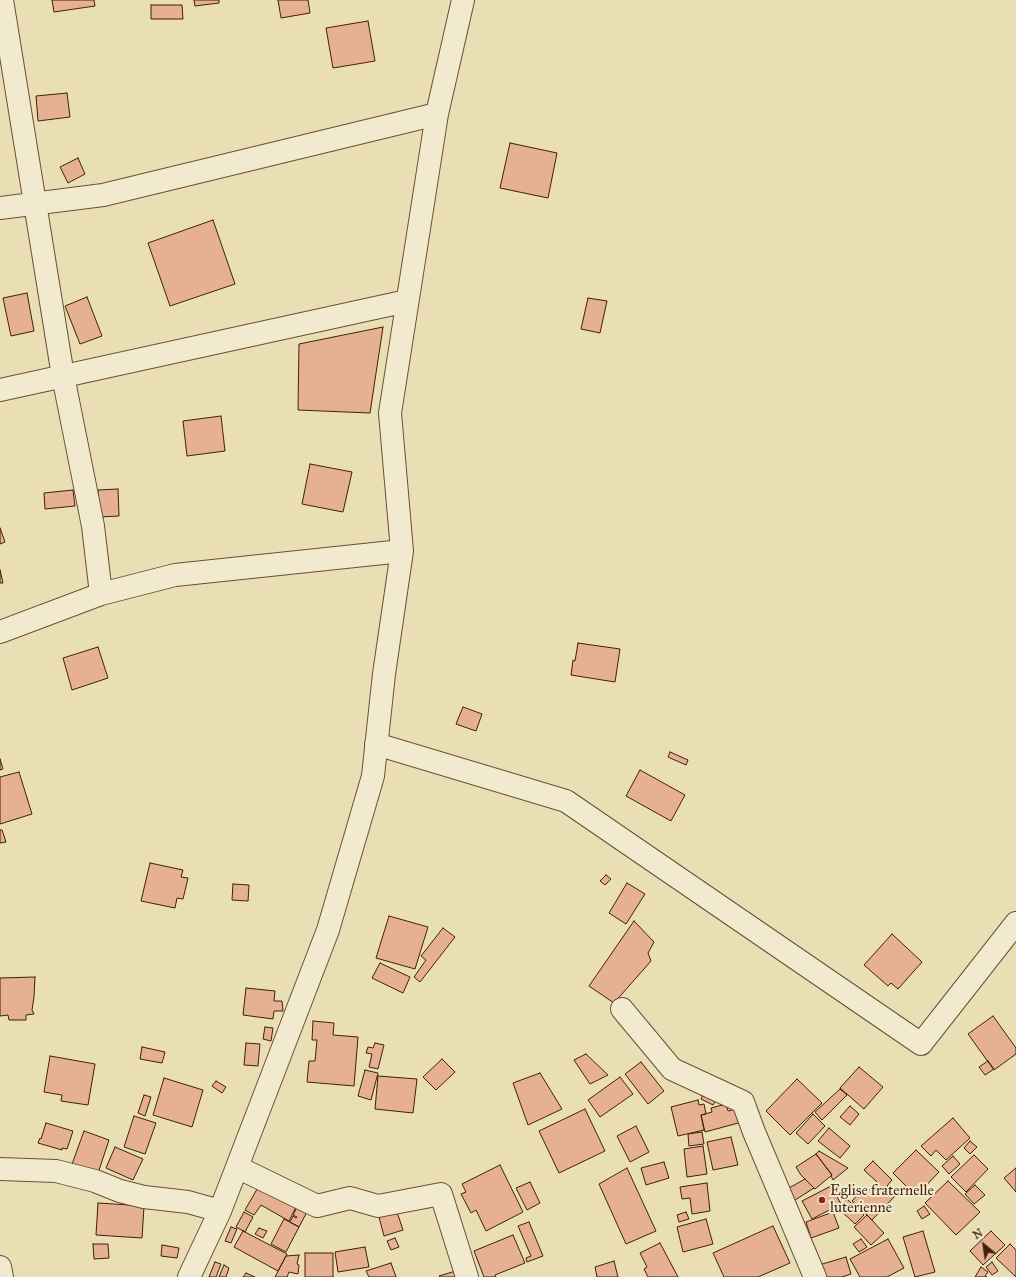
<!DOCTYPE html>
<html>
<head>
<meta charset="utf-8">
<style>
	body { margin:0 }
	#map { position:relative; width:1016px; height:1277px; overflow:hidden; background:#eadeb5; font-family:"IM FELL Great Primer",serif }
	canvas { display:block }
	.north { position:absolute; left:964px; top:1225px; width:40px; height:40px; -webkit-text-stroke:3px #f1eacf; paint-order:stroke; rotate:331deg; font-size:11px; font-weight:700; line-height:16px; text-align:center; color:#401f0c }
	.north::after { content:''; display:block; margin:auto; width:14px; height:18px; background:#401f0c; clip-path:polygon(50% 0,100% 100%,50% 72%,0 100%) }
</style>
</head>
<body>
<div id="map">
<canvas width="1016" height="1277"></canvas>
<div class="north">N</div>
</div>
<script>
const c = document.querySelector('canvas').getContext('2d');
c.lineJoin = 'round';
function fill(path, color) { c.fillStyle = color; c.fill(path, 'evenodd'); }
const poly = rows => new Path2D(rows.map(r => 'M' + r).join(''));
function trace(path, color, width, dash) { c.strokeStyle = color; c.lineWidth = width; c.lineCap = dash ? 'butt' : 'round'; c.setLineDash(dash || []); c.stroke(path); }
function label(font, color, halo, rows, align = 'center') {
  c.font = font + ' "IM FELL Great Primer",serif'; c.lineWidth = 4; c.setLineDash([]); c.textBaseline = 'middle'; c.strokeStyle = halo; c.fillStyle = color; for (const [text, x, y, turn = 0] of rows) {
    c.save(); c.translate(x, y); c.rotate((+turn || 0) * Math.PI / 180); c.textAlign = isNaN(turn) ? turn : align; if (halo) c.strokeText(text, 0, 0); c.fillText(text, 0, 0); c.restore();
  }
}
const building = poly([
	[52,0,94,0,95,6,54,12,52,0],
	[194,0,219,0,219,3,195,6,194,0],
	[278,0,308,0,310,13,281,18,278,0],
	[151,5,182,5,183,19,151,19,151,5],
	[368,21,375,61,333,68,326,28,368,21],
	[67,93,70,117,38,121,36,96,67,93],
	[510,143,557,153,548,198,500,188,510,143],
	[78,158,85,174,68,183,60,167,78,158],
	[213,220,235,284,170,306,148,243,213,220],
	[27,293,34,331,11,336,3,298,27,293],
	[87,297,102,336,80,344,65,306,87,297],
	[588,298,607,301,600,333,581,329,588,298],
	[383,327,370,413,298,410,299,344,383,327],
	[221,416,225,451,187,456,183,421,221,416],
	[310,464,352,472,343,512,302,504,310,464],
	[118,489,119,516,99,517,98,490,118,489],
	[73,490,75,506,45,509,44,493,73,490],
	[0,528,5,542,0,544,0,528],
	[0,570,3,583,0,583,0,570],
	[578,643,620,649,615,682,571,675,573,660,575,661,578,643],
	[98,647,108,678,72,690,63,658,98,647],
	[463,707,482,714,476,731,456,724,463,707],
	[670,752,688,760,686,765,668,757,670,752],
	[0,759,3,769,0,770,0,759],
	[640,770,685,795,671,821,626,796,640,770],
	[19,772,32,814,0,824,0,777,19,772],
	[0,830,2,830,6,842,0,843,0,830],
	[150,863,183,870,181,877,188,878,183,899,177,898,175,908,141,901,150,863],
	[606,875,611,879,605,885,600,881,606,875],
	[627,883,645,894,626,924,609,913,627,883],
	[233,884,249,885,248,901,232,900,233,884],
	[389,916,428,927,415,969,376,958,389,916],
	[634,921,654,942,648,953,651,961,614,1003,589,986,634,921],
	[443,928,455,937,420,982,414,977,426,960,421,956,443,928],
	[892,934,922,962,898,989,891,983,888,986,864,965,892,934],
	[380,963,410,977,403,993,372,978,380,963],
	[35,977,34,997,32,1010,34,1014,26,1015,26,1020,9,1020,8,1015,0,1016,0,978,35,977],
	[246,988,275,991,274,1001,282,1001,283,1011,274,1011,273,1019,243,1015,246,988],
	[993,1016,1016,1048,1016,1054,994,1070,968,1034,993,1016],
	[313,1021,334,1023,333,1035,358,1037,354,1086,307,1082,309,1061,315,1061,317,1040,312,1040,313,1021],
	[265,1027,273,1028,271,1041,263,1039,265,1027],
	[246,1043,260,1044,258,1066,244,1065,246,1043],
	[375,1043,384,1045,378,1069,369,1067,372,1054,366,1053,368,1047,373,1048,375,1043],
	[142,1047,165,1052,162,1063,140,1059,142,1047],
	[586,1054,608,1075,590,1084,574,1060,586,1054],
	[50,1056,95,1064,88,1105,61,1101,62,1095,44,1092,50,1056],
	[442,1059,455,1072,436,1090,423,1077,442,1059],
	[988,1061,994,1069,985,1075,979,1067,988,1061],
	[641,1062,664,1091,648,1104,625,1074,641,1062],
	[859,1067,883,1087,864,1109,840,1088,859,1067],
	[365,1070,378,1073,371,1100,358,1096,365,1070],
	[540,1073,562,1109,528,1125,513,1083,540,1073],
	[378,1076,417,1079,413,1113,375,1109,378,1076],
	[620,1077,633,1094,600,1117,588,1100,620,1077],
	[164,1078,203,1090,192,1127,153,1115,164,1078],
	[797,1079,822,1103,790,1135,766,1111,797,1079],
	[216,1081,226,1087,222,1093,212,1086,216,1081],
	[840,1089,847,1095,822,1120,815,1112,840,1089],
	[705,1090,718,1096,713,1105,701,1099,705,1090],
	[144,1095,151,1097,145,1116,138,1113,144,1095],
	[698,1100,699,1105,704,1104,706,1114,701,1115,704,1130,678,1136,671,1107,698,1100],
	[726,1104,728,1111,739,1108,742,1122,705,1132,701,1115,712,1112,711,1108,726,1104],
	[850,1106,859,1114,850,1125,840,1117,850,1106],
	[585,1109,605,1151,559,1173,539,1131,585,1109],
	[813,1114,825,1126,808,1144,796,1133,813,1114],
	[134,1116,156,1123,145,1154,124,1147,134,1116],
	[953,1118,970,1138,946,1160,936,1150,931,1156,921,1146,953,1118],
	[46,1123,73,1131,67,1149,62,1148,62,1150,38,1143,40,1138,41,1139,46,1123],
	[636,1126,649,1152,630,1162,617,1136,636,1126],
	[829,1128,850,1146,840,1158,818,1141,829,1128],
	[84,1131,109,1140,97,1176,71,1167,84,1131],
	[702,1132,704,1144,689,1146,688,1134,702,1132],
	[731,1137,738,1165,713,1170,707,1142,731,1137],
	[970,1141,977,1147,970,1154,964,1148,970,1141],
	[703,1146,707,1174,687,1177,684,1149,703,1146],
	[115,1147,143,1159,133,1180,106,1168,115,1147],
	[916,1150,939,1172,916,1196,893,1173,916,1150],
	[819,1151,848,1168,833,1180,831,1176,832,1175,816,1154,819,1151],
	[816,1154,832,1175,815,1189,801,1175,796,1167,816,1154],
	[974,1155,988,1169,966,1192,951,1177,974,1155],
	[953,1156,960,1164,949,1174,942,1166,953,1156],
	[873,1161,892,1180,887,1186,896,1195,872,1220,852,1201,862,1190,861,1189,864,1187,868,1191,877,1182,864,1170,873,1161],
	[664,1162,669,1178,646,1185,641,1168,664,1162],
	[500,1165,523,1212,486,1231,476,1210,471,1213,461,1194,466,1192,462,1184,500,1165],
	[627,1168,656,1231,626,1244,599,1184,627,1168],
	[1016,1168,1016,1192,1004,1178,1016,1168],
	[805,1179,814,1188,795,1200,789,1188,805,1179],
	[948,1181,980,1212,956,1235,925,1203,948,1181],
	[530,1182,540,1203,527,1210,516,1188,530,1182],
	[707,1183,710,1211,692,1214,690,1198,682,1199,680,1187,707,1183],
	[260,1184,297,1205,289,1221,261,1205,254,1215,245,1210,260,1184],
	[975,1185,985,1195,974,1204,965,1194,975,1185],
	[831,1186,841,1204,812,1219,802,1201,831,1186],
	[847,1199,864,1215,855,1224,838,1208,847,1199],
	[98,1203,144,1206,142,1238,96,1235,98,1203],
	[298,1205,308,1210,299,1227,290,1222,293,1216,296,1218,297,1217,293,1215,298,1205],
	[924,1206,930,1214,922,1219,917,1211,924,1206],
	[244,1212,253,1217,245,1232,236,1227,244,1212],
	[397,1212,403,1230,384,1236,379,1217,397,1212],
	[686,1212,689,1219,679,1222,677,1215,686,1212],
	[833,1212,839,1228,811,1238,806,1222,833,1212],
	[867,1215,884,1233,871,1245,854,1227,867,1215],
	[284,1219,299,1227,286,1252,271,1244,284,1219],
	[706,1219,713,1244,683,1252,677,1227,706,1219],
	[529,1222,543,1256,527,1262,526,1258,531,1256,518,1226,529,1222],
	[773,1226,790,1263,758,1277,724,1277,713,1253,773,1226],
	[231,1227,237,1229,231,1243,225,1241,231,1227],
	[259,1228,267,1231,263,1238,255,1234,259,1228],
	[243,1231,287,1254,278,1271,234,1247,243,1231],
	[923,1231,935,1272,915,1277,903,1237,923,1231],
	[991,1231,1005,1245,983,1265,970,1251,991,1231],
	[513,1235,525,1263,495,1275,496,1277,484,1277,474,1251,513,1235],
	[395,1238,399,1247,391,1250,387,1241,395,1238],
	[861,1239,867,1247,859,1252,853,1244,861,1239],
	[888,1239,904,1268,887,1277,860,1277,850,1259,888,1239],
	[660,1243,678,1277,648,1277,644,1269,647,1267,640,1253,660,1243],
	[93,1244,108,1244,109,1258,94,1259,93,1244],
	[1010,1244,1016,1250,1016,1277,996,1258,1010,1244],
	[162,1245,179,1248,177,1258,161,1256,162,1245],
	[365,1247,369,1267,338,1272,335,1252,365,1247],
	[305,1253,333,1253,333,1277,305,1277,305,1253],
	[299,1255,297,1264,299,1265,298,1274,289,1272,287,1277,275,1277,286,1256,299,1255],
	[846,1257,851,1274,842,1277,823,1277,819,1265,846,1257],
	[614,1261,618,1277,597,1277,595,1267,614,1261],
	[215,1262,221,1264,216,1277,209,1277,215,1262],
	[992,1262,998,1271,992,1275,986,1267,992,1262],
	[391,1263,396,1277,369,1277,366,1271,391,1263],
	[224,1265,229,1268,226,1277,219,1277,224,1265],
	[981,1267,988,1272,985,1276,987,1277,975,1277,981,1267],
	[459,1270,461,1277,440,1277,439,1276,459,1270],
	[246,1273,255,1277,243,1277,246,1273]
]);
const minor = poly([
	[2,0,63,376,93,526,101,594],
	[0,208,103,195,437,114],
	[0,390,407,301],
	[0,632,101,594,175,575,402,551],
	[376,744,566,801,921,1044,1016,923],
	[622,1009,672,1069,743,1102,754,1132,815,1277],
	[237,1167,317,1206,350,1198,378,1206,441,1194,467,1277],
	[0,1169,56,1171,95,1181,120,1191,144,1197,188,1202,220,1211],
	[0,1267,2,1277],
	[189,1277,220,1211,237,1167,328,930,373,776,384,674,402,551,390,413,437,114,463,0]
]);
const markers = [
	[822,1200,4,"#8f2418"]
];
const poiNames = [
	["Eglise fraternelle",830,1191],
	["luterienne",830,1208]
];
fill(building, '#e6b193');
trace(building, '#401f0c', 1);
trace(minor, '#6a4f36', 24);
trace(minor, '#f1eacf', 22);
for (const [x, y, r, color] of markers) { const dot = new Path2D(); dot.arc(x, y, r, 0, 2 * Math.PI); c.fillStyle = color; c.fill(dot); trace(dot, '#f1eacf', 1.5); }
label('15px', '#401f0c', '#f1eacf', poiNames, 'left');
</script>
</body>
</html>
